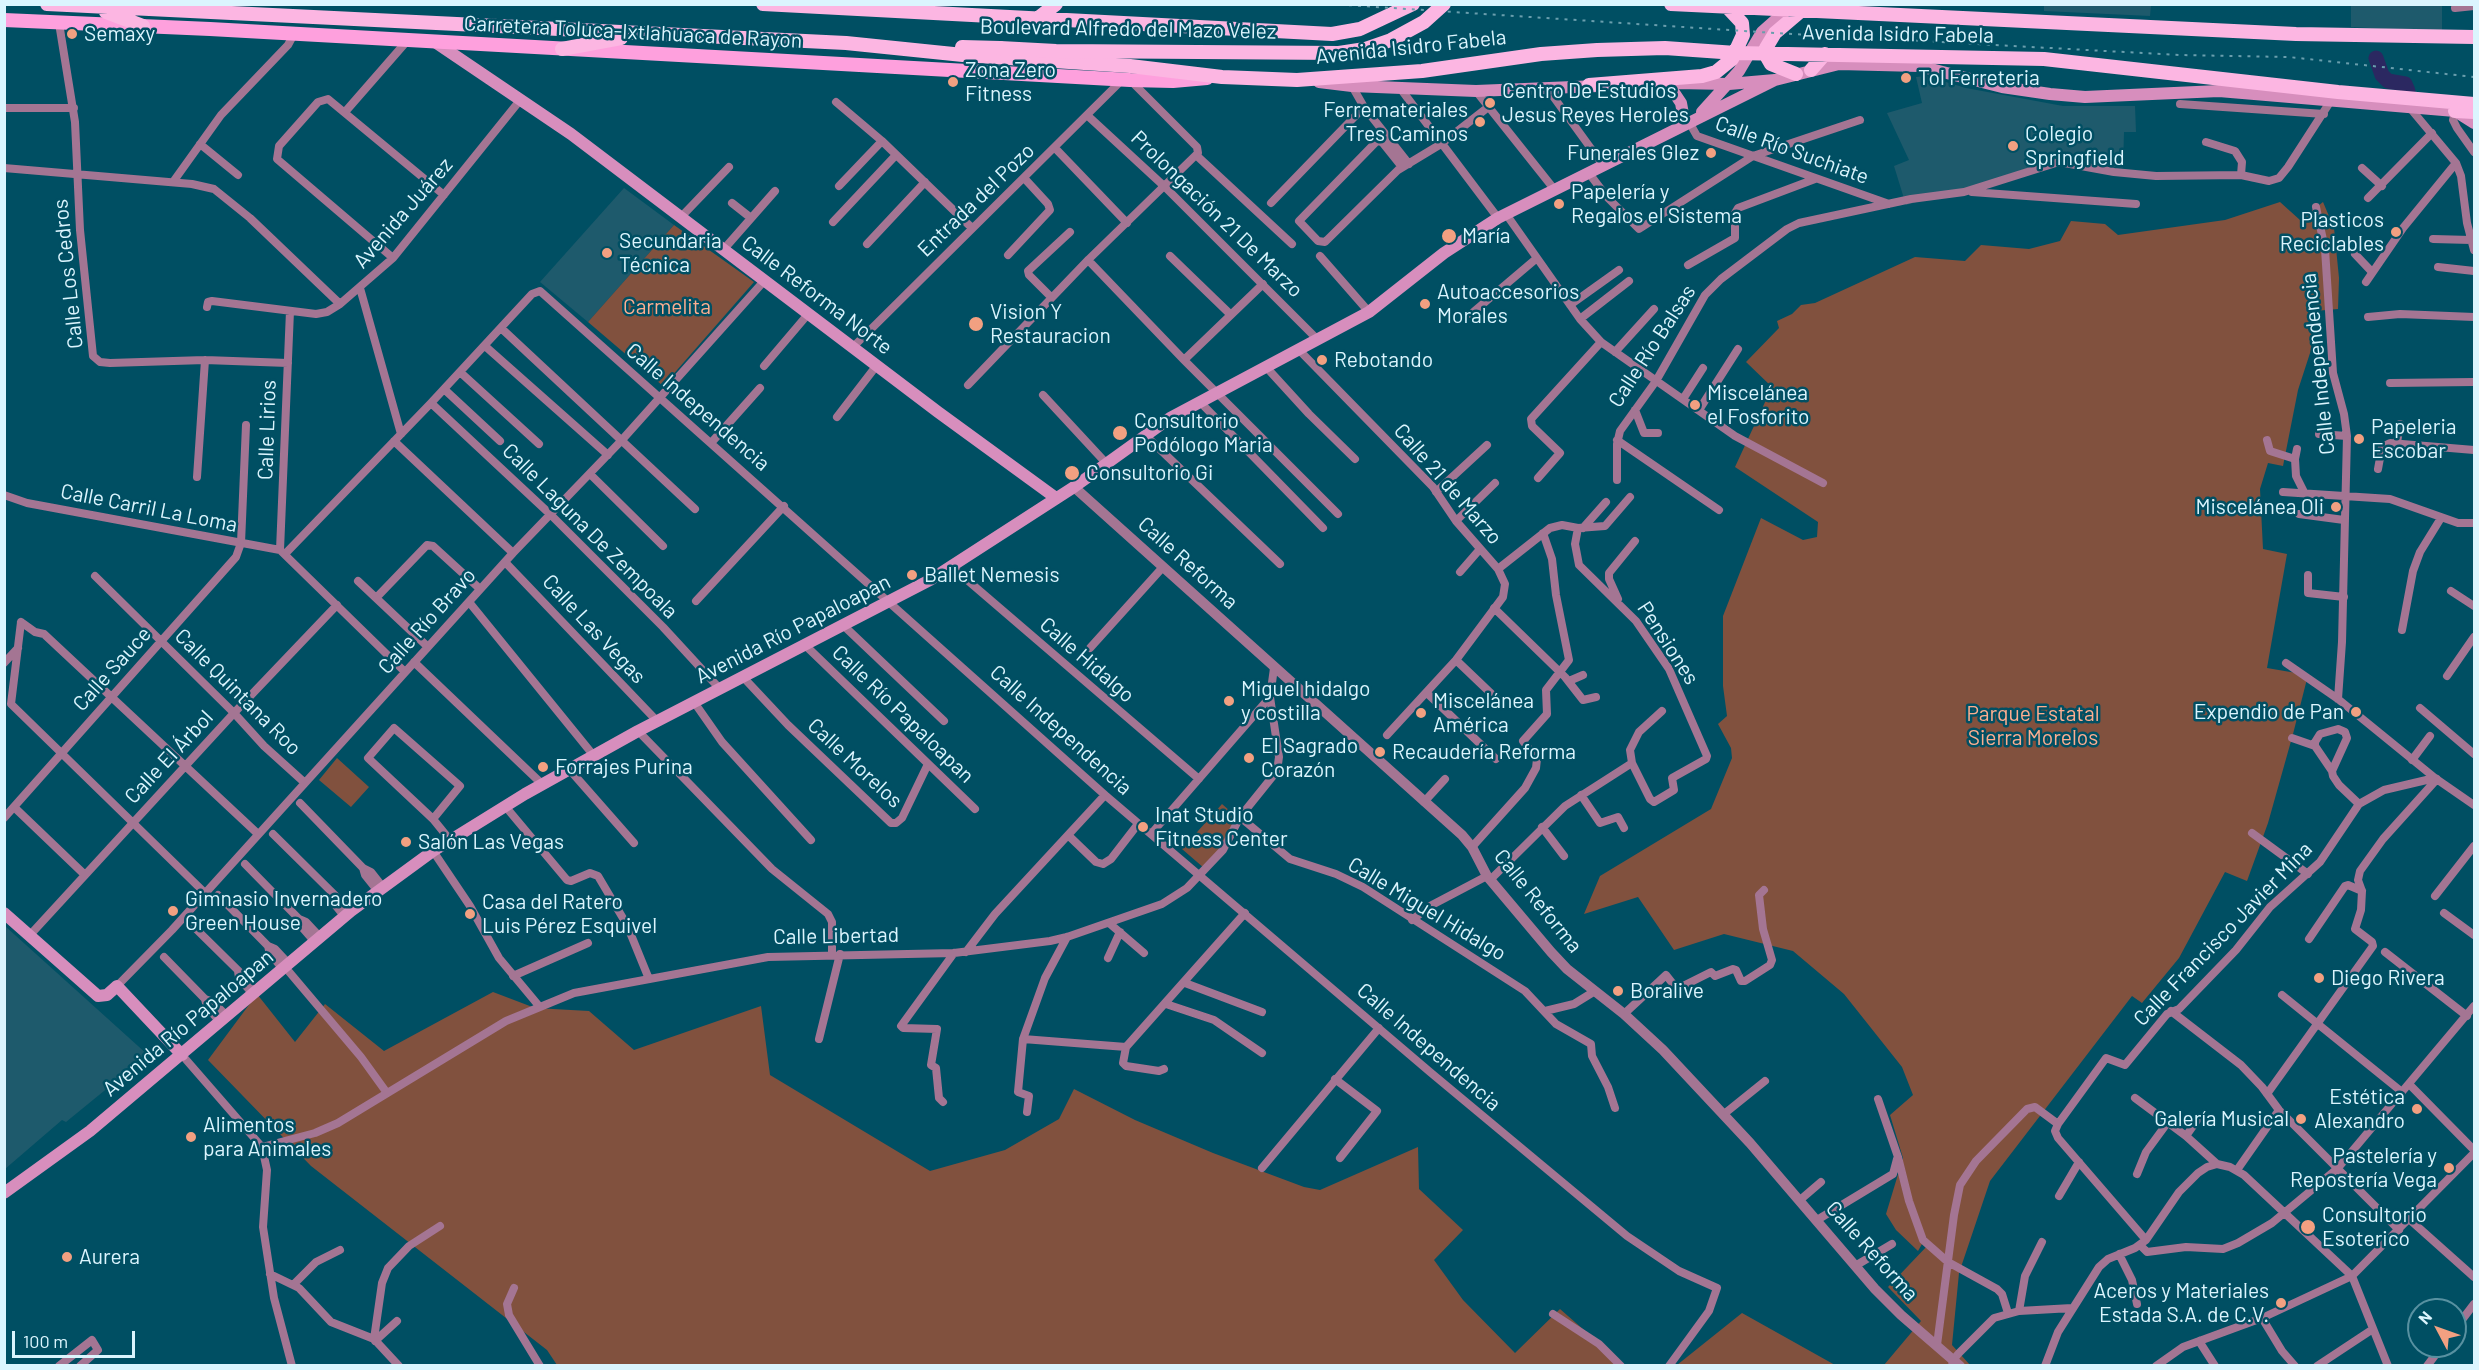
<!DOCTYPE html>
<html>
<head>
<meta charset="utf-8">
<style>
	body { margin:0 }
	#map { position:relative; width:2479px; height:1370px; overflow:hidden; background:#004f63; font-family:Barlow,sans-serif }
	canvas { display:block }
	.frame { position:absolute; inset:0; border:6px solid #dbf5fe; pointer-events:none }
	.north { position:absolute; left:2407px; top:1298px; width:60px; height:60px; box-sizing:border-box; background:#004f63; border:2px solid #5891a1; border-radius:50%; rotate:311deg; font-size:16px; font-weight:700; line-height:24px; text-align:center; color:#dbf5fe }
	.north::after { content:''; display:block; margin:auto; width:21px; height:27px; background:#f2a081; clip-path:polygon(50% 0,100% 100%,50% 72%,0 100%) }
	.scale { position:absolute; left:12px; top:1331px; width:123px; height:27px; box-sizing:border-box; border:3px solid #dbf5fe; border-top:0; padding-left:8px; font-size:18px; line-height:21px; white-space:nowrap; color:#dbf5fe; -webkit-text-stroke:4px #004f63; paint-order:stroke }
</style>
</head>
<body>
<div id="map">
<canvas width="2479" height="1370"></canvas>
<div class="frame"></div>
<div class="north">N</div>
<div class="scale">100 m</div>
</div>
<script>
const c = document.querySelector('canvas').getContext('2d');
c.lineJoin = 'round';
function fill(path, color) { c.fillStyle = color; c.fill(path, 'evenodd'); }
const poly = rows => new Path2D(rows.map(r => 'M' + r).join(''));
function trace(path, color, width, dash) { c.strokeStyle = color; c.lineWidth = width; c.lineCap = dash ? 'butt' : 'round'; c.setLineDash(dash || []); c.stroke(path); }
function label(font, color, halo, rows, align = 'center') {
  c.font = font + ' Barlow,sans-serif'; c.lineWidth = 5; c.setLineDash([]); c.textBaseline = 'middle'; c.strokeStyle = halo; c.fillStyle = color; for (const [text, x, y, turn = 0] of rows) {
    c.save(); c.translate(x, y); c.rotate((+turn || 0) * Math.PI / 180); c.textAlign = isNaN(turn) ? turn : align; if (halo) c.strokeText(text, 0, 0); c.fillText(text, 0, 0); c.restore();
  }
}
const built = poly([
	[2044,5,2044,4,2151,5,2150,16,2044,11],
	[2351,5,2442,5,2442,32,2351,27],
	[1926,76,1966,88,2063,106,2135,106,2136,132,2124,132,2123,168,2053,159,1989,182,1906,205,1894,166,1909,160,1887,113,1922,103,1916,77],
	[624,188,674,225,588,322,540,282],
	[5,926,148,1055,66,1122,62,1120,5,1169]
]);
const green = poly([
	[2280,202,2300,220,2323,202,2334,228,2339,278,2338,309,2315,311,2311,350,2298,390,2283,466,2268,463,2260,489,2263,549,2287,554,2267,668,2308,675,2293,734,2268,823,2247,881,2225,872,2179,958,2142,1003,2132,996,1990,1181,1959,1273,1952,1345,1970,1365,1884,1365,1921,1321,1888,1287,1929,1244,1926,1237,1918,1251,1896,1230,1886,1214,1903,1158,1890,1115,1913,1095,1902,1067,1844,994,1793,951,1724,934,1674,950,1638,897,1584,914,1600,876,1711,809,1732,758,1731,748,1718,724,1727,716,1723,686,1723,616,1761,518,1803,540,1817,537,1818,522,1735,467,1772,387,1746,362,1779,328,1777,321,1792,314,1801,305,1815,303,1915,257,1965,261,1981,245,2029,249,2060,241,2071,221,2105,224,2118,235,2225,220],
	[674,225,754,282,663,386,588,322],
	[337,758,369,787,351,807,319,780],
	[1222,804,1238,818,1226,844,1204,868,1182,849],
	[493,992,535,1008,589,1011,634,1050,761,1006,770,1075,930,1171,1005,1150,1059,1119,1074,1089,1135,1120,1213,1153,1304,1187,1320,1190,1418,1147,1419,1189,1463,1230,1434,1260,1463,1300,1515,1353,1560,1309,1624,1365,557,1365,547,1350,311,1166,208,1060,257,994,295,1042,325,1004,384,1051],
	[1742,1313,1835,1365,1677,1365]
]);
const river = poly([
	[2376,58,2382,75,2388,81,2405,84,2408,91]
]);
const minor = poly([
	[2455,8,2474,6],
	[59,23,75,122,80,230,93,356,100,362,110,363,205,360,288,363],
	[1352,86,1364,107,1409,164],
	[1400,88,1498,218],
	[1547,88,1603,165],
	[1476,91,1554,189],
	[836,102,882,141,972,228],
	[2180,104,2324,114],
	[4,108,74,108],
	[2410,108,2456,163,2461,176,2467,223,2474,250],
	[2455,111,2453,120,2457,128,2474,152],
	[345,112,407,41],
	[1088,116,1165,187,1318,340],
	[1689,122,1697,136,1889,204],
	[2206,142,2235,151,2242,162,2241,175],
	[200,144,238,175],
	[1055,148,1127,223],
	[1196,155,1292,244],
	[1402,167,1382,142,1377,141,1299,221,1318,241,1325,242,1398,170,1441,144,1487,108],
	[4,168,192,184,214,189,250,218,340,304],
	[2362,168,2382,186],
	[1588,172,1607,197,1639,229,1753,156,1860,120],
	[173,182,221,115,288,45,294,34],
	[839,186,882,141],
	[1972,192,2136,204],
	[2368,198,2432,133],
	[732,203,751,218],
	[1271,203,1364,107],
	[2316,207,2325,249,2333,373,2344,414,2347,436,2342,642,2338,699],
	[1506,214,1580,319,1601,342,1735,436,1823,483],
	[681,217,729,167],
	[833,222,896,155],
	[2433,239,2471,240],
	[867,244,925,182],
	[724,249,775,191],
	[2355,254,2372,272],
	[1008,255,1050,210,1048,204,1025,179],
	[1170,256,1231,315],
	[1320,256,1369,312],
	[393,258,277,159,279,146,318,102,328,99,444,195],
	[1088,260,1184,360,1338,514],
	[1688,265,1735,238,1735,213,1738,208,1815,179],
	[2438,267,2474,271],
	[2366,282,2403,228,2456,163],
	[360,288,401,434],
	[1051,297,1029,275,1028,271,1070,232],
	[1570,305,1619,270],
	[207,307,208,302,212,301,316,314,327,312,340,304,393,258,521,99],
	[1471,314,1537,258],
	[2368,317,2400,314,2474,317],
	[1580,319,1629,281],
	[501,328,695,509],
	[485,346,608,455],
	[853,347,1122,80],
	[1299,350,1433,487,1456,521,1498,569,1505,584,1503,597,1456,660,1387,735],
	[1615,352,1654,309],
	[1184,360,1263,284],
	[764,366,809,313],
	[1267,368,1309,414,1355,459],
	[460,372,539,444],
	[2390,383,2474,382],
	[968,385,1088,260,1198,153,1197,147,1130,80],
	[444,389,500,441],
	[1043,395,1106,463],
	[1683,399,1703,368],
	[1200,402,1323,528],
	[431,403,551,515,663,627,720,689],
	[1635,410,1644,433,1658,433],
	[1699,410,1738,349],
	[837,417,877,365],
	[2319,434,2347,436],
	[1145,435,1280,564],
	[1617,440,1719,510],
	[2267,440,2270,451,2295,459],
	[394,441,513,553],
	[711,443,760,388],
	[2397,443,2400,424],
	[2297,449,2295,459,2296,476,2305,494],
	[2378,469,2382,447,2390,443,2474,450],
	[590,474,663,546],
	[197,477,205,360],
	[1538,478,1560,453,1532,426,1531,419,1601,342],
	[1617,480,1617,444,1620,431,1656,381,1705,295,1721,279,1787,229,1799,223,1911,199,1964,192,2059,162,2114,172,2156,176,2241,175,2269,181,2279,178,2288,167,2330,102],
	[1436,492,1487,445],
	[2283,492,2390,499,2458,523,2474,523],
	[4,495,27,503,280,550,405,672],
	[2299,514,2344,520],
	[1456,521,1495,483],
	[1578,528,1575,544,1579,565,1636,621,1669,669,1707,756,1706,759,1672,778,1674,790,1654,802,1650,799,1632,763,1630,750,1639,732,1662,711],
	[1583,528,1606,502],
	[280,550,290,311],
	[285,554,431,403,532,294,540,291,1105,795,1430,1072,1627,1236,1679,1271,1717,1288,1709,1311,1669,1366],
	[505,562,657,721],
	[952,567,1199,779],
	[1498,569,1550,528,1562,525,1578,528,1605,526,1630,497],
	[1460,572,1480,549],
	[2308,575,2308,593,2344,597],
	[95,576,234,713,264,746,305,783],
	[358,581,428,647],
	[2451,591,2474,606],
	[376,598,427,545,433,546,480,589],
	[1618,599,1609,579,1609,573,1635,541],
	[696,601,784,506],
	[469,602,594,756],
	[1494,608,1565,677,1583,700,1596,697],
	[21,622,11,704,205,893],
	[21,622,35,632,44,634,258,834],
	[844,626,944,721],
	[2402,630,2413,571,2420,552,2441,518],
	[806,646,975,809],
	[1090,648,1163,567],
	[1456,660,1501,703],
	[414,662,542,784],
	[4,663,18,648],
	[2286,663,2338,699,2435,778,2474,805],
	[2447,676,2474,637],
	[743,677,788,725,891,823,896,823,902,818,928,764],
	[1569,681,1583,675],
	[1427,693,1496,759],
	[694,702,722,742,811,840],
	[2420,708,2474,754],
	[638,731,772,869,828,914,832,922,832,955],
	[2292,738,2315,746],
	[2412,760,2430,736],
	[569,769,634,843],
	[2332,771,2315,746,2315,742,2320,734,2338,729,2345,732,2347,738,2332,771,2333,776,2339,785,2359,804],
	[1581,795,1600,823,1618,817,1624,828],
	[1424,802,1445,779],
	[300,803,363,868,371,872,382,886],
	[505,806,567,880,571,881,590,873,598,876,627,925,649,979],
	[14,807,85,875],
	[1240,817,1290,859,1336,874,1363,887,1525,991,1556,1024,1591,1044,1592,1056,1608,1087,1615,1108],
	[4,818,236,557,241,543,246,425],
	[433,819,460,786,394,728,368,758,433,819,450,840],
	[1542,827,1564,856],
	[2252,833,2308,874],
	[273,834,351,911],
	[1151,834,1270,697],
	[1069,836,1096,862,1103,864,1111,859,1138,824],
	[1472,847,1525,788,1536,768,1537,759,1523,741,1547,714,1546,690,1569,660,1556,595,1552,559,1543,533],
	[433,851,470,906,499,958,539,1006],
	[245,864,299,919,306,922,320,937],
	[363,868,365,875,377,890],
	[1490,880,1565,806,1632,763],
	[331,894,332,901,344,916],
	[218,895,268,946,270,954,283,969],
	[2435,896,2474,846],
	[2444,913,2474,935],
	[299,919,301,926,315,942],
	[1412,920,1430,906,1487,876],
	[1109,923,1144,953],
	[192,925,258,990],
	[30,935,234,713,337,605],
	[2309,939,2345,886,2348,885,2362,891],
	[268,946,275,949,289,964],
	[966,952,995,914,1105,795],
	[2385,952,2467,1016],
	[164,957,205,999,213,1002,227,1016],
	[1108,958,1120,932],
	[285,967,361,1057,387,1093],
	[238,971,239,978,253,994],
	[513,976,588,943],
	[1185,983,1262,1012],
	[117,986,172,930,513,553,621,441,765,280],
	[2282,995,2402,1092],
	[205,999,207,1007,220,1022],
	[1166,1004,1214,1020,1262,1053],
	[1545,1011,1574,1004,1595,991],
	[2171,1011,2241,1065,2262,1087,2279,1110,2399,1230],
	[1624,1014,1666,975,1677,989,1711,972,1715,976,1733,969,1736,970,1741,981,1745,981,1770,965,1772,960,1763,929,1759,895,1764,890],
	[819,1039,840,954],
	[1023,1039,1126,1047],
	[1126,1047,1245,913],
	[1126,1047,1123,1063,1126,1066,1159,1071,1164,1069],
	[182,1055,262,1147,267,1170,263,1227,274,1298,292,1366],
	[1335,1079,1377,1111,1340,1158],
	[2410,1085,2474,1150],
	[2267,1094,2373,946,2372,942,2355,929,2361,910,2362,891,2358,880,2360,871,2383,839,2437,779],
	[2135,1098,2186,1136,2217,1164],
	[1878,1099,1898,1157,1909,1201,1923,1240,1948,1262,1997,1289,2002,1294,2008,1313],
	[943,1102,939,1098,936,1068,931,1065,937,1029,903,1028,901,1026,954,953],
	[1027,1112,1029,1096,1018,1092,1023,1039,1045,978,1067,937],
	[1724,1114,1765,1081],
	[2058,1124,2106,1058,2125,1065,2167,1014,2179,1009,2236,950,2270,907,2320,862,2359,804,2384,790,2435,778],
	[2186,1136,2198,1119],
	[262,1147,315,1133,338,1123,506,1021,574,993,768,957,954,953,1050,941,1067,937,1162,904,1187,888,1223,850,1240,817,1277,771,1279,757,1270,697,1274,668],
	[1262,1168,1379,1028],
	[2237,1170,2279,1110],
	[2137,1174,2146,1152,2168,1122],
	[2059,1196,2079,1162],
	[1800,1200,1821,1182],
	[2409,1219,2474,1277],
	[1817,1220,1893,1174,1897,1159],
	[2140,1245,2147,1252,2186,1247,2223,1249,2238,1243,2272,1223,2338,1168,2474,1006],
	[2119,1254,2132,1280,2137,1304],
	[1855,1266,1892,1244],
	[270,1274,299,1288,331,1322,374,1339,399,1366],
	[294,1284,316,1262,340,1250],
	[514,1288,507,1304,509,1315,540,1366],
	[2019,1311,2025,1276,2042,1242],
	[1553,1314,1599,1344,1621,1366],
	[2262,1318,2282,1351,2295,1366],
	[2455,1329,2474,1304],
	[374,1339,382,1283,388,1268,409,1246,440,1226],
	[375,1341,397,1321],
	[2199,1341,2215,1366],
	[1937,1345,1954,1215,1960,1185,1976,1161,2027,1109,2035,1107,2058,1124,2055,1131,2058,1138,2146,1240],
	[59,1366,92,1340,98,1350,80,1366],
	[1952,1366,1953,1360,1959,1353,1994,1318,2019,1311,2072,1308],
	[2045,1366,2058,1332,2099,1267,2108,1259,2135,1248,2146,1240,2179,1192,2198,1173,2207,1167,2217,1164,2230,1167,2244,1175,2352,1276,2388,1366],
	[2156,1366,2183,1347,2262,1318,2352,1276,2474,1153],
	[2317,1366,2373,1329],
	[2427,1366,2442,1346]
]);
const tertiary = poly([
	[1074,487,1462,835,1472,847,1487,876,1551,952,1567,969,1624,1014,1663,1050,1750,1143,1875,1289,1901,1315,1960,1366]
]);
const secondary = poly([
	[435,42,571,134,938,412,1056,498],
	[1319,82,1352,86,1476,91,1598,86],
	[1661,83,1675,94,1681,103,1683,114,1681,126],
	[1676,83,1729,84,1775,80,1839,64,1919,66,2002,87,2050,94,2085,97,2219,91,2455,111,2474,123],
	[1702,112,1739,71,1762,32,1788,9],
	[4,913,98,996,107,995,117,986,182,1055],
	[4,1193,90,1131,351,911,433,851,525,794,638,731,930,580,1074,487,1170,418,1369,312,1444,253,1498,218,1775,80]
]);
const primary = poly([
	[4,20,210,29,1130,80,1173,81,1207,78]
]);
const trunk = poly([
	[47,4,846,43,963,55,1130,66,1222,77,1297,80,1422,71,1541,54,1597,50,1665,48,1736,53,2044,59,2338,92,2474,104],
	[763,4,1332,34,1360,29,1413,4],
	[1671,4,2296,34,2474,37],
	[106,12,143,26],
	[1037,19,1056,4],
	[962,47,1000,48],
	[562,49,621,38],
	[1811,70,1825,54],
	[1796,74,1771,64,1767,57,1766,48,1775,33,1802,10],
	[1589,85,1702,76,1716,72,1732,59,1743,35,1742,23,1727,7],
	[2455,111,2474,112]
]);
const rail = poly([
	[1331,4,1775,33,2179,55,2289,57,2474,77]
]);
const trunkBridge = poly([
	[1000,48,1056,51,1339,53,1365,49,1391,40,1424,22,1444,4]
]);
const markers = [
	[72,34,6,"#f2a081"],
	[1906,78,6,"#f2a081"],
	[953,82,6,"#f2a081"],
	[1490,103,6,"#f2a081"],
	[1480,122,6,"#f2a081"],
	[2013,146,6,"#f2a081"],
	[1711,153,6,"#f2a081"],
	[1559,204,6,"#f2a081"],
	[2396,232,6,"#f2a081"],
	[1449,236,8,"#f2a081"],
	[607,253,6,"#f2a081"],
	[1425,304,6,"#f2a081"],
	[976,324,8,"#f2a081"],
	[1322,360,6,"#f2a081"],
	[1695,405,6,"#f2a081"],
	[1120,433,8,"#f2a081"],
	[2359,439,6,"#f2a081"],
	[1072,473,8,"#f2a081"],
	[2336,507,6,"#f2a081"],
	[912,575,6,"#f2a081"],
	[1229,701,6,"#f2a081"],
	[2356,712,6,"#f2a081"],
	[1421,713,6,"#f2a081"],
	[1380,752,6,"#f2a081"],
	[1249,758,6,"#f2a081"],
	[543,767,6,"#f2a081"],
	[1143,827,6,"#f2a081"],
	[406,842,6,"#f2a081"],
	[173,911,6,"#f2a081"],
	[470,914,6,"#f2a081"],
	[2319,978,6,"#f2a081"],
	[1618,991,6,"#f2a081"],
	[2417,1109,6,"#f2a081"],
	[2301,1119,6,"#f2a081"],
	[191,1137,6,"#f2a081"],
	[2449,1168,6,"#f2a081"],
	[2308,1227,8,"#f2a081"],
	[67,1257,6,"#f2a081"],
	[2281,1303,6,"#f2a081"]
];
const streetNames = [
	["Boulevard Alfredo del Mazo Velez",1128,29,1],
	["Carretera Toluca-Ixtlahuaca de Rayon",633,32,3],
	["Avenida Isidro Fabela",1898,34,1],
	["Avenida Isidro Fabela",1411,47,-6],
	["Calle Río Suchiate",1792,150,20],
	["Entrada del Pozo",976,200,-44],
	["Avenida Juárez",403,213,-49],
	["Prolongación 21 De Marzo",1217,214,44],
	["Calle Los Cedros",68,274,-96],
	["Calle Reforma Norte",817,295,37],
	["Calle Río Balsas",1652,346,-57],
	["Calle Independencia",2318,364,-96],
	["Calle Independencia",698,407,41],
	["Calle Lirios",267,430,-88],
	["Calle 21 de Marzo",1448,484,49],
	["Calle Carril La Loma",149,508,11],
	["Calle Laguna De Zempoala",590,531,45],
	["Calle Reforma",1188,563,42],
	["Calle Río Bravo",427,621,-48],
	["Calle Las Vegas",594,629,47],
	["Avenida Río Papaloapan",793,629,-27],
	["Pensiones",1668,643,57],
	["Calle Hidalgo",1087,660,41],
	["Calle Sauce",112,669,-48],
	["Calle Quintana Roo",238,692,45],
	["Calle Río Papaloapan",903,714,44],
	["Calle Independencia",1061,730,42],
	["Calle El Árbol",169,757,-47],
	["Calle Morelos",855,763,43],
	["Calle Reforma",1538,901,51],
	["Calle Miguel Hidalgo",1427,909,31],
	["Calle Francisco Javier Mina",2223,934,-46],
	["Calle Libertad",836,936,-1],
	["Avenida Río Papaloapan",188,1023,-40],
	["Calle Independencia",1429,1047,41],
	["Calle Reforma",1872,1251,48]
];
const poiNames = [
	["Semaxy",84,34],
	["Zona Zero",965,70],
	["Fitness",965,94],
	["Tol Ferreteria",1918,78],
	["Centro De Estudios",1502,91],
	["Jesus Reyes Heroles",1502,115],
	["Ferremateriales",1468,110,"right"],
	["Tres Caminos",1468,134,"right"],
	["Colegio",2025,134],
	["Springfield",2025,158],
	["Funerales Glez",1699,153,"right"],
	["Papelería y",1571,192],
	["Regalos el Sistema",1571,216],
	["Plasticos",2384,220,"right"],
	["Reciclables",2384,244,"right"],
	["María",1462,236],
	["Secundaria",619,241],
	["Técnica",619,265],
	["Autoaccesorios",1437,292],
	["Morales",1437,316],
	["Vision Y",990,312],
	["Restauracion",990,336],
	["Rebotando",1334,360],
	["Miscelánea",1707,393],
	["el Fosforito",1707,417],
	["Consultorio",1134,421],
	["Podólogo Maria",1134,445],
	["Papeleria",2371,427],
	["Escobar",2371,451],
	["Consultorio Gi",1086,473],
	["Miscelánea Oli",2324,507,"right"],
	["Ballet Nemesis",924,575],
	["Miguel hidalgo",1241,689],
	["y costilla",1241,713],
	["Miscelánea",1433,701],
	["América",1433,725],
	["Expendio de Pan",2344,712,"right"],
	["El Sagrado",1261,746],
	["Corazón",1261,770],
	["Recaudería Reforma",1392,752],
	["Forrajes Purina",555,767],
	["Inat Studio",1155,815],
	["Fitness Center",1155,839],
	["Salón Las Vegas",418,842],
	["Gimnasio Invernadero",185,899],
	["Green House",185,923],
	["Casa del Ratero",482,902],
	["Luis Pérez Esquivel",482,926],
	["Diego Rivera",2331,978],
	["Boralive",1630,991],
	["Estética",2405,1097,"right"],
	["Alexandro",2405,1121,"right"],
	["Galería Musical",2289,1119,"right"],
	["Alimentos",203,1125],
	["para Animales",203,1149],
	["Pastelería y",2437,1156,"right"],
	["Repostería Vega",2437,1180,"right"],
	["Consultorio",2322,1215],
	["Esoterico",2322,1239],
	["Aurera",79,1257],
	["Aceros y Materiales",2269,1291,"right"],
	["Estada S.A. de C.V.",2269,1315,"right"]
];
const parkNames = [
	["Carmelita",667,307],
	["Parque Estatal",2033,714],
	["Sierra Morelos",2033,738]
];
fill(built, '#1e5a6c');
fill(green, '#81513e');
trace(river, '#2b2861', 15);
trace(minor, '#a47593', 8);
trace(tertiary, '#a47593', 10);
trace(secondary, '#d78ebd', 12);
trace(primary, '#fea0dd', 14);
trace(trunk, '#fcb6e2', 14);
trace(rail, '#699ead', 2, [3, 6]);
trace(trunkBridge, '#fcb6e2', 14);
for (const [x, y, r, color] of markers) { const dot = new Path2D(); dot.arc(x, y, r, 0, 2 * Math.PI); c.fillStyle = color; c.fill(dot); trace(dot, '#004f63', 2); }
label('21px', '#dbf5fe', '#004f63', streetNames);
label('21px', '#dbf5fe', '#004f63', poiNames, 'left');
label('21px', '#fdae90', '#004f63', parkNames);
</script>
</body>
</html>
